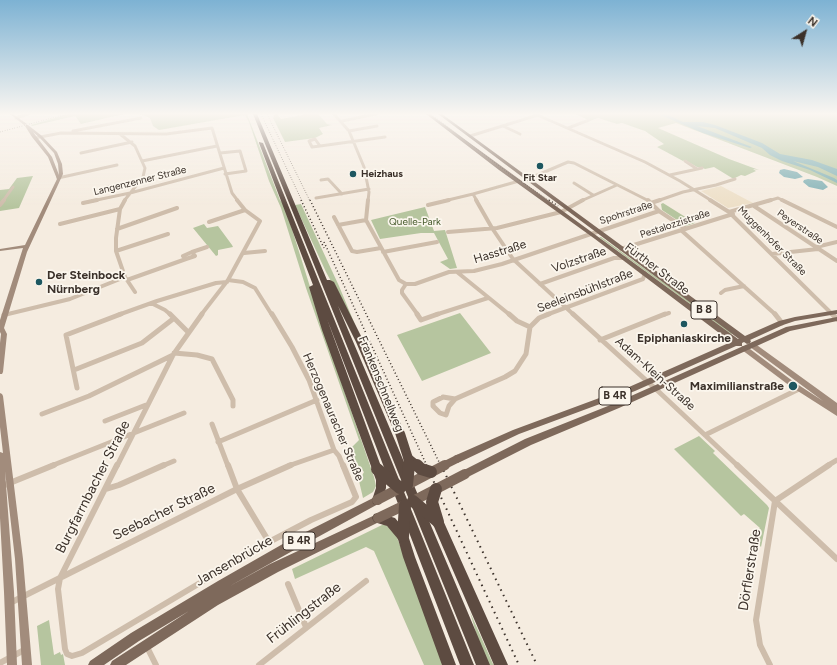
<!DOCTYPE html>
<html>
<head>
<meta charset="utf-8">
<style>
	body { margin:0 }
	#map { position:relative; width:837px; height:665px; overflow:hidden; background:#f5ece0; font-family:Figtree,sans-serif }
	canvas { display:block }
	.north { position:absolute; left:785px; top:12px; width:40px; height:40px; -webkit-text-stroke:3px #fbf6ed; paint-order:stroke; rotate:37deg; font-size:11px; font-weight:700; line-height:16px; text-align:center; color:#3b312a }
	.north::after { content:''; display:block; margin:auto; width:14px; height:18px; background:#3b312a; clip-path:polygon(50% 0,100% 100%,50% 72%,0 100%) }
</style>
</head>
<body>
<div id="map">
<canvas width="837" height="665"></canvas>
<div class="north">N</div>
</div>
<script>
const c = document.querySelector('canvas').getContext('2d');
c.lineJoin = 'round';
function fill(path, color) { c.fillStyle = color; c.fill(path, 'evenodd'); }
const poly = rows => new Path2D(rows.map(r => 'M' + r).join(''));
function trace(path, color, width, dash) { c.strokeStyle = color; c.lineWidth = width; c.lineCap = dash ? 'butt' : 'round'; c.setLineDash(dash || []); c.stroke(path); }
function label(font, color, halo, rows, align = 'center') {
  c.font = font + ' Figtree,sans-serif'; c.lineWidth = 3.5; c.setLineDash([]); c.textBaseline = 'middle'; c.strokeStyle = halo; c.fillStyle = color; for (const [text, x, y, turn = 0] of rows) {
    c.save(); c.translate(x, y); c.rotate((+turn || 0) * Math.PI / 180); c.textAlign = isNaN(turn) ? turn : align; if (halo) c.strokeText(text, 0, 0); c.fillText(text, 0, 0); c.restore();
  }
}
const green = poly([
	[68,114,124,114,81,124,75,116,32,126,31,125],
	[140,114,247,114,280,200,283,203,291,226,326,338,374,477,376,486,373,492,363,498,359,481,364,472,347,452,359,440,306,288,281,208,269,181,249,122,245,115,159,130,153,126,150,118],
	[277,114,281,119,308,114,318,114,327,124,332,125,319,128,323,134,315,138,285,142,273,118,274,115],
	[576,114,837,114,837,186,817,177,676,123,658,128,729,159,759,170,753,169,756,171,745,176,741,175,735,178,732,178,714,167,705,169,701,167,697,167,685,160,683,161,657,147,664,144,645,131,622,123,617,124,598,118,590,121],
	[33,176,19,208,0,211,0,190,9,189,17,178],
	[663,203,695,223,686,226,662,210,661,204],
	[301,204,339,286,356,327,326,272,295,205],
	[425,207,434,231,445,230,457,268,450,269,440,262,448,259,434,233,421,233,380,239,371,220],
	[204,224,207,228,218,226,232,245,233,247,218,250,218,255,216,256,193,228],
	[599,237,601,237,733,333,731,334],
	[460,313,491,353,422,381,397,335],
	[699,436,715,451,713,453,767,505,769,508,761,547,750,535,760,528,744,514,741,516,674,449],
	[384,524,395,532,445,665,424,665,374,551,366,547,295,579,292,569],
	[470,612,493,664,496,665,488,665,480,647],
	[49,620,54,655,60,652,61,655,63,654,65,665,41,665,37,626]
]);
const plaza = poly([
	[721,186,753,203,728,208,701,191]
]);
const water = poly([
	[658,114,666,114,683,122,703,122,715,125,762,143,780,154,812,160,837,169,837,176,818,167,793,161,834,178,837,180,837,183,810,170,782,161,770,155,762,148,715,128,697,126,752,147,750,148,703,133],
	[784,169,797,172,803,177,795,179,784,177,779,173,780,170],
	[808,179,822,181,828,187,823,190,809,187,803,182,804,180]
]);
const streetFar3 = poly([
	[334,114,349,131,364,167,369,192,368,201],
	[535,114,645,162,680,181,712,201],
	[16,118,28,114],
	[342,121,376,114],
	[503,126,520,134],
	[568,128,589,120],
	[73,131,141,118],
	[349,131,377,126],
	[120,134,135,146,145,168,143,177,124,201],
	[470,136,538,115],
	[35,138,61,133,166,134,212,128,232,193,238,201],
	[315,139,320,146,312,147,309,141,315,139],
	[320,146,385,137],
	[81,153,132,142],
	[220,153,240,151,246,171,225,174],
	[142,161,217,146],
	[685,161,697,169],
	[670,175,702,168],
	[58,178,117,165],
	[528,179,568,162,574,163,649,201],
	[321,180,328,179,342,194],
	[574,183,593,195],
	[107,187,140,180],
	[316,198,369,189],
	[3,201,13,187],
	[92,201,130,193,224,168],
	[444,201,473,194],
	[477,201,473,194,519,181],
	[581,201,617,185],
	[657,201,683,192,716,185,735,179],
	[768,201,778,198,784,201]
]);
const streetFar2 = poly([
	[125,200,120,209,116,238,116,251,125,277,135,292],
	[368,200,366,220,399,280,406,284,415,284,449,272,474,271,502,264,659,211],
	[476,200,492,228,513,259,574,315],
	[648,200,659,211,686,229],
	[710,200,729,212,833,315],
	[782,200,837,227],
	[83,203,97,200],
	[651,203,660,200],
	[0,205,4,200],
	[428,205,449,200],
	[754,206,837,261],
	[729,212,771,200],
	[334,217,352,251,357,252,381,248],
	[209,222,245,210],
	[60,224,120,209],
	[338,225,366,220],
	[117,229,177,208],
	[682,231,776,315],
	[448,232,497,228,561,212,583,200],
	[816,247,837,242],
	[621,249,733,214],
	[116,251,168,234],
	[192,252,207,247],
	[192,252,195,256,186,259,183,256,192,252],
	[383,252,437,242],
	[244,253,265,251],
	[772,254,818,249],
	[457,272,510,315],
	[127,280,186,259],
	[228,280,243,282,255,288,272,315],
	[228,280,260,221,245,210,237,200],
	[406,284,402,290,402,293,418,315],
	[540,284,614,258,625,258],
	[721,293,725,290,744,286],
	[151,303,165,310,171,315],
	[4,315,70,299,125,277],
	[118,315,157,301,216,283,227,282],
	[201,315,228,280],
	[435,315,488,298],
	[546,315,643,279,645,273],
	[663,315,669,313]
]);
const streetFar1 = poly([
	[170,314,188,332],
	[272,314,292,347,309,380,334,450,339,456,343,466],
	[417,314,421,320,438,314],
	[509,314,517,321,530,327],
	[573,314,659,392,738,466],
	[775,314,782,323],
	[832,314,837,319],
	[4,315,6,314],
	[600,340,665,314],
	[174,353,197,355,212,359,233,400,233,406],
	[74,370,142,343,173,319],
	[77,388,66,335,121,314],
	[443,397,455,399,449,406,446,415,440,413,433,406,433,402,443,397],
	[455,399,505,377,515,371,526,354,530,327,539,318,549,314],
	[42,414,89,396,173,355],
	[105,421,146,405],
	[212,424,228,466],
	[705,435,799,389],
	[218,442,317,400],
	[51,466,184,413],
	[117,466,173,355,202,314],
	[162,466,174,461],
	[288,466,334,450],
	[827,466,837,460]
]);
const street = poly([
	[117,465,60,578,58,589,65,649,67,654,72,656,82,653,269,542,311,520,352,502,356,497,343,465],
	[228,465,237,489,269,542],
	[737,465,837,559],
	[0,487,54,465],
	[106,489,119,485,164,465],
	[288,584,306,627],
	[10,603,237,489,291,465],
	[146,645,156,665],
	[0,663,26,649],
	[259,665,366,581],
	[770,665,760,645,756,620,775,501,829,465]
]);
const secondary = poly([
	[10,114,13,114,27,124,24,125,10,114],
	[26,125,28,125,42,136,57,152,62,164,63,174,27,252,4,328,7,334,3,372,2,374,0,374,0,343,1,334,0,332,0,320,23,248,0,251,0,249,25,245,57,179,48,157,32,137,25,126,26,125],
	[33,132,40,138,54,153,58,164,59,175,52,157,33,132],
	[750,343,754,343,837,403,837,416,790,386,742,350,741,348,742,346,746,346,794,382,823,401,750,347,749,345,750,343],
	[0,393,2,394,3,396,23,559,32,665,22,665,15,559,5,471,14,592,17,665,7,665,4,592,0,518,0,452,3,453,0,427,0,393]
]);
const primary = poly([
	[426,114,430,114,738,339,739,339,438,114,442,114,745,336,779,321,795,317,837,310,837,314,795,321,783,325,750,340,751,341,750,343,747,344,744,342,742,343,742,346,736,346,635,391,519,434,460,462,457,463,454,462,453,459,454,456,513,430,629,387,731,342,595,239,499,170,426,114],
	[837,317,837,321,790,331,619,408,531,445,468,477,465,478,462,477,460,474,462,471,525,439,613,404,786,327,837,317],
	[377,496,380,497,382,500,380,503,296,549,228,587,270,564,375,515,378,513,381,515,383,518,381,521,278,572,218,605,126,665,110,665,112,661,189,611,139,641,104,665,88,665,90,661,131,633,218,581,288,541,377,496]
]);
const highway = poly([
	[253,114,257,114,327,280,330,280,334,282,364,342,405,433,413,458,412,461,408,462,404,461,403,458,395,433,356,342,338,306,490,665,476,665,253,114],
	[259,142,263,143,474,665,460,665,327,319,386,480,386,488,381,504,377,505,373,504,372,500,376,488,376,480,322,330,309,287,313,285,259,143,259,142],
	[378,513,395,518,407,532,415,557,456,665,442,665,403,557,398,539,387,526,374,522,372,518,374,514,378,513],
	[438,517,442,518,508,665,494,665,432,522,434,518,438,517]
]);
const railFar2 = poly([
	[261,114,302,201],
	[267,114,310,201],
	[431,114,507,172,550,201],
	[0,132,67,114]
]);
const railFar1 = poly([
	[301,200,324,248],
	[310,200,441,466],
	[549,200,558,206],
	[324,242,427,466]
]);
const rail = poly([
	[426,465,519,665],
	[441,465,537,665]
]);
const primaryBridgeFar1 = poly([
	[443,466,457,459]
]);
const primaryBridge = poly([
	[407,485,445,465],
	[377,500,400,488],
	[413,501,465,474],
	[378,518,405,505]
]);
const highwayBridgeFar1 = poly([
	[408,458,418,466],
	[408,458,409,466]
]);
const highwayBridge = poly([
	[417,465,421,469,431,472],
	[377,469,400,488],
	[407,485,409,465],
	[436,489,432,502,438,522],
	[413,501,437,521],
	[403,536,405,505]
]);
const markers = [
	[540,166,4,"#1d5760"],
	[353,174,4,"#1d5760"],
	[39,282,4,"#1d5760"],
	[684,324,4,"#1d5760"],
	[793,386,5,"#1d5760"]
];
const farPoinames = [
	["Heizhaus",361,174],
	["Fit Star",540,178,"center"]
];
const farStreetnames = [
	["Langenzenner Straße",140,181,-14],
	["Spohrstraße",626,213,-18],
	["Pestalozzistraße",675,224,-18],
	["Peyerstraße",800,227,34],
	["Muggenhofer Straße",772,241,45]
];
const farParknames = [
	["Quelle-Park",415,222]
];
const shields = [
	[704,310,26],
	[615,396,32],
	[299,541,32]
];
const shieldNames = [
	["B 8",704,310],
	["B 4R",615,396],
	["B 4R",299,541]
];
const streetNames = [
	["Hasstraße",500,252,-17],
	["Volzstraße",579,260,-19],
	["Fürther Straße",657,269,37],
	["Seeleinsbühlstraße",585,291,-21],
	["Adam-Klein-Straße",655,374,42],
	["Frankenschnellweg",381,384,68],
	["Herzogenauracher Straße",333,417,67]
];
const poiNames = [
	["Der Steinbock",47,275],
	["Nürnberg",47,289],
	["Epiphaniaskirche",684,338,"center"],
	["Maximilianstraße",784,386,"right"]
];
const nearStreetnames = [
	["Burgfarrnbacher Straße",93,487,-63],
	["Seebacher Straße",164,512,-26],
	["Jansenbrücke",234,561,-30],
	["Dörflerstraße",750,570,-81],
	["Frühlingstraße",304,613,-38]
];
fill(green, '#b6c59f');
fill(plaza, '#eddfc7');
fill(water, '#7daeb3');
trace(streetFar3, '#cebdab', 3);
trace(streetFar2, '#cebdab', 4);
trace(streetFar1, '#cebdab', 5);
trace(street, '#cebdab', 6);
fill(secondary, '#a28c7c');
fill(primary, '#7e695b');
fill(highway, '#5d4b41');
trace(railFar2, '#3b312a', 1, [0.5, 2]);
trace(railFar1, '#3b312a', 1.5, [1, 2.5]);
trace(rail, '#3b312a', 2, [1.5, 4.5]);
trace(primaryBridgeFar1, '#7e695b', 8);
trace(primaryBridge, '#7e695b', 10);
trace(highwayBridgeFar1, '#5d4b41', 9);
trace(highwayBridge, '#5d4b41', 12);
const sky = c.createLinearGradient(0, 0, 0, 207);
sky.addColorStop(0, '#7db2d3');
sky.addColorStop(0.55, '#faf6f1');
sky.addColorStop(1, '#faf6f100');
c.fillStyle = sky;
c.fillRect(0, 0, 837, 207);
for (const [x, y, r, color] of markers) { const dot = new Path2D(); dot.arc(x, y, r, 0, 2 * Math.PI); c.fillStyle = color; c.fill(dot); trace(dot, '#fbf6ed', 1.5); }
label('bold 10px', '#3b312a', '#fbf6ed', farPoinames, 'left');
label('10px', '#3b312a', '#fbf6ed', farStreetnames);
label('10px', '#475b2d', '#fbf6ed', farParknames);
for (const [x, y, w] of shields) { const box = new Path2D(); box.roundRect(x - w / 2, y - 9, w, 18, 3); c.fillStyle = '#fbf6ed'; c.fill(box); trace(box, '#3b312a', 1); }
label('bold 11px', '#3b312a', null, shieldNames);
label('12px', '#3b312a', '#fbf6ed', streetNames);
label('bold 12px', '#3b312a', '#fbf6ed', poiNames, 'left');
label('14px', '#3b312a', '#fbf6ed', nearStreetnames);
</script>
</body>
</html>
